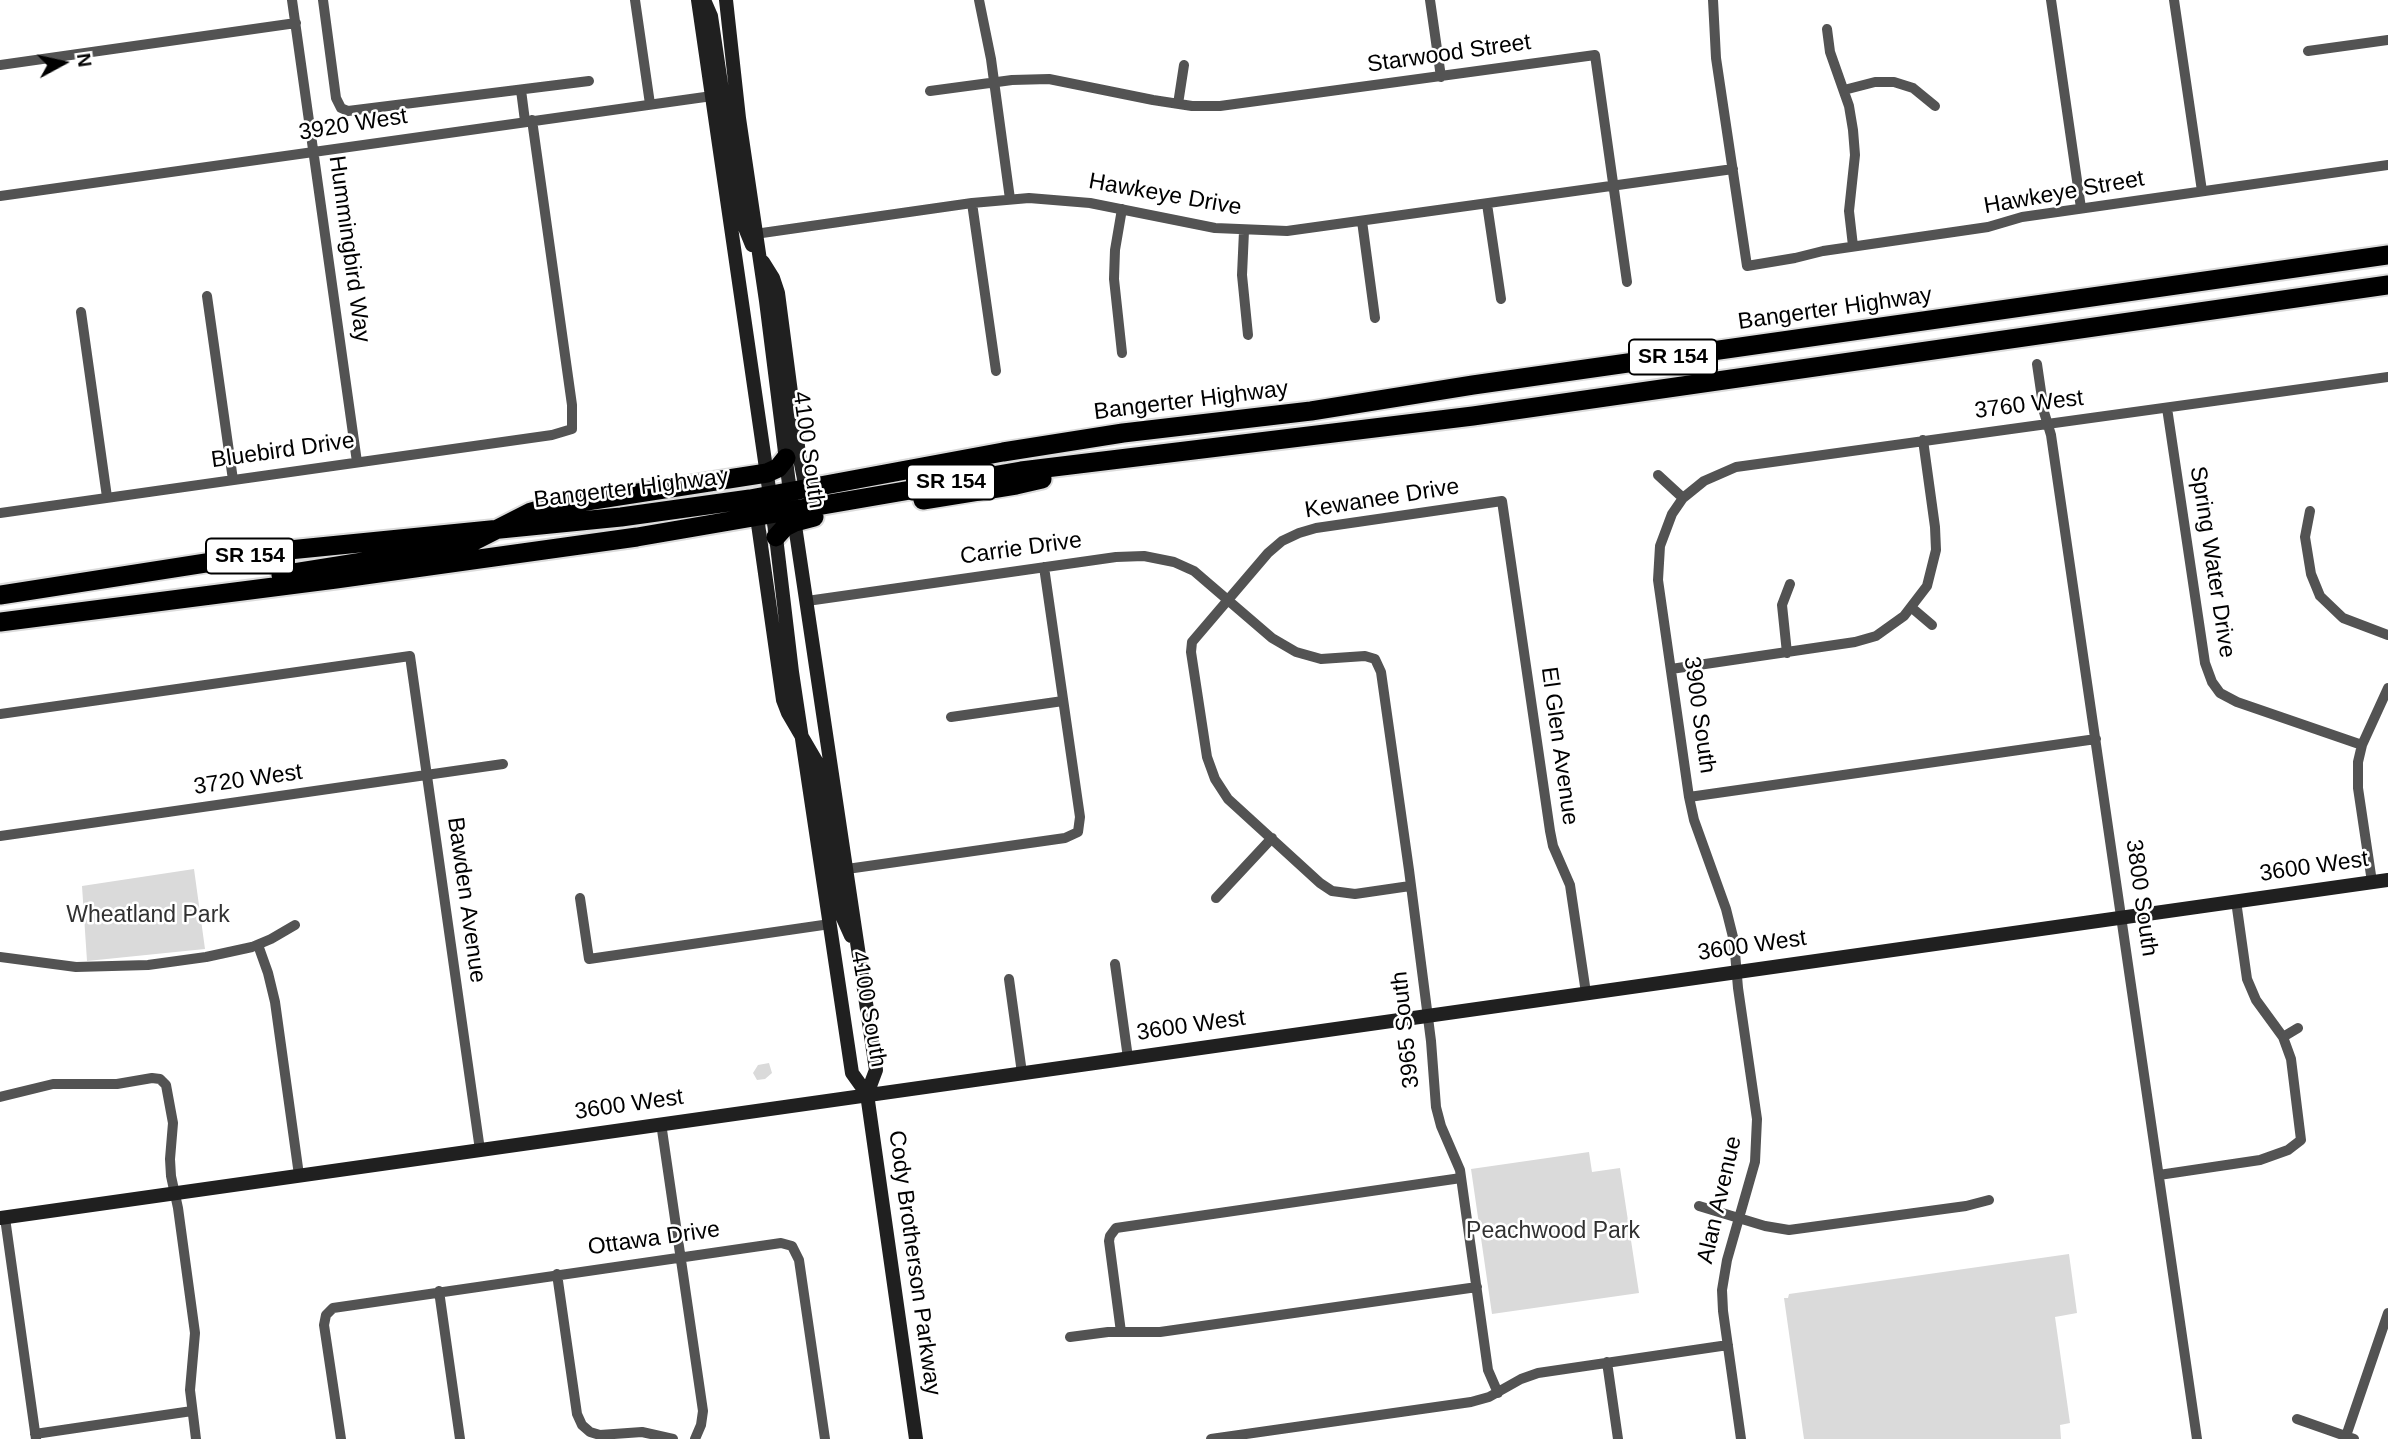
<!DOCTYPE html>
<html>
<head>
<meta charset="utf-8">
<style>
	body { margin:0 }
	#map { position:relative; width:2388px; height:1439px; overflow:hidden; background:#fff; font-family:Helvetica,sans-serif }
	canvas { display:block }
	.north { position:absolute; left:28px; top:28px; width:70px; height:70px; -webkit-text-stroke:5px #fff; paint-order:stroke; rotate:82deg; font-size:19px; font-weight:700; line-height:28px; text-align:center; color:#000 }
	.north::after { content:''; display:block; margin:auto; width:24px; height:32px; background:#000; clip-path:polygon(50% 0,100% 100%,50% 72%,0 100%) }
</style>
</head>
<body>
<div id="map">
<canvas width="2388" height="1439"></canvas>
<div class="north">N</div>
</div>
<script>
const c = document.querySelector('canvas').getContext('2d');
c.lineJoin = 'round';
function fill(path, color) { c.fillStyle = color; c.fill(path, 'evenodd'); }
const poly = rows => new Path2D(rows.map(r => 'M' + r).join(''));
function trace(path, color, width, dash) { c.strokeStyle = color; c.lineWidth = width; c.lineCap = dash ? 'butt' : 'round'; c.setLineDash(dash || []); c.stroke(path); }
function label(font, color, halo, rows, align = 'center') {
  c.font = font + ' Helvetica,sans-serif'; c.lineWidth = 5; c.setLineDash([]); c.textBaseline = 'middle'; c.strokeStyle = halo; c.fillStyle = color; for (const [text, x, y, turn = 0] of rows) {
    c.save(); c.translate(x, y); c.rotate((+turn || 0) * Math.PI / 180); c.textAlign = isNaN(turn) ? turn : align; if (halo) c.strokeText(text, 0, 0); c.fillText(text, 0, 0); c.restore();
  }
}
const green = poly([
	[194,869,205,949,87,961,82,886],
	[769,1063,772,1073,765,1079,757,1080,753,1073,758,1065],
	[1589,1152,1592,1172,1620,1168,1639,1293,1492,1314,1471,1169],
	[2069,1254,2077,1313,2055,1317,2070,1423,2060,1425,2061,1439,1804,1439,1784,1298,1788,1298,1789,1294]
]);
const street = poly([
	[292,0,357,462],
	[323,0,336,98,341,108,348,111,589,81],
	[635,0,650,104],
	[979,0,991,59,1010,199],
	[1430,0,1441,77],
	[1713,0,1716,58,1747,266,1795,258,1823,251,1988,227,2022,217,2388,165],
	[2051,0,2081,208],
	[2174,0,2202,191],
	[1827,29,1830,52,1849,106,1853,130,1855,155,1849,211,1853,246],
	[2308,51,2388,40],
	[0,65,296,23],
	[521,90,525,121],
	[1844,90,1875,82,1894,82,1913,88,1935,106],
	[930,91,1012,80,1049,79,1153,100,1192,106,1220,106,1595,55,1627,282],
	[1178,104,1184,65],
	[0,196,712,96],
	[972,203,996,371],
	[1487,204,1501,299],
	[1362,221,1375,318],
	[1244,231,1242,275,1248,335],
	[755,234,972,203,1029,198,1090,203,1215,228,1287,231,1733,169],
	[207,296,233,480],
	[81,312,107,497],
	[1122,353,1114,279,1115,250,1122,209],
	[2037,364,2044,412,2051,435,2197,1439],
	[2167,408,2205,663,2212,682,2220,693,2237,702,2362,745],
	[1658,475,1683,498],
	[2310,511,2305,537,2311,574,2320,596,2343,618,2388,635],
	[0,513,552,435,572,429,572,405,532,120],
	[807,601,1116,557,1144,556,1174,562,1194,571,1272,638,1296,652,1321,659,1365,656,1375,659,1381,672,1409,870,1431,1041,1436,1107,1441,1126,1460,1170,1488,1370,1498,1393],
	[1912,608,1932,625],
	[1787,653,1782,605,1790,584],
	[1671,669,1855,642,1876,636,1904,616,1927,586,1936,550,1935,527,1923,440],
	[0,714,410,656,480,1150],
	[951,717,1063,701],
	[1689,797,2096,739],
	[0,836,503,764],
	[847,869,1065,838,1078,832,1080,817,1044,567],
	[2372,882,2358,788,2358,762,2362,745,2388,688],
	[1410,886,1355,894,1332,891,1320,883,1228,799,1215,779,1207,757,1191,652,1192,642,1268,553,1282,541,1299,533,1316,528,1502,501,1550,831,1553,846,1570,885,1586,993],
	[580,898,589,959,830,924],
	[1216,898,1272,838],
	[258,945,268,973,275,1002,299,1175],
	[0,957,76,967,148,965,206,957,252,947,271,939,295,925],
	[1115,964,1128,1058],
	[1009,979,1022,1073],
	[2283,1037,2298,1028],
	[0,1097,53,1084,117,1084,152,1078,160,1079,166,1085,173,1123,170,1159,171,1176,178,1208,195,1333,190,1390,196,1439],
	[661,1123,703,1411,701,1425,695,1439],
	[2159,1175,2260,1160,2288,1150,2301,1140,2291,1059,2283,1037,2256,1000,2247,979,2236,901],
	[1699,1206,1765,1226,1789,1230,1966,1206,1989,1200],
	[5,1218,36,1439],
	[557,1274,577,1414,582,1425,590,1432,600,1435,642,1432,673,1439],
	[439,1291,460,1439],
	[1121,1332,1109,1241,1110,1236,1116,1228,1461,1178],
	[1070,1337,1108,1332,1160,1332,1477,1287],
	[1607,1362,1618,1439],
	[2297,1419,2354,1439],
	[35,1434,192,1411],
	[2346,1436,2388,1313],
	[341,1439,324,1325,326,1315,333,1308,781,1243,792,1246,799,1260,825,1439],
	[1211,1439,1471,1402,1489,1397,1521,1379,1538,1373,1728,1345],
	[1741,1439,1723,1311,1722,1290,1727,1260,1755,1162,1757,1119,1738,988,1734,941,1726,909,1694,820,1689,797,1658,580,1660,546,1672,514,1683,498,1704,481,1736,467,2388,377]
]);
const secondary = poly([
	[698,0,776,537,792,672,852,1073,867,1094],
	[704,0,711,16,741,218,752,245],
	[726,0,739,118,766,301,790,492,876,1070,867,1094,916,1439],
	[763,262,773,278,778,293,799,454,806,489,811,497],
	[756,510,783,700,788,713,819,766,842,916,851,936],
	[0,1218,2388,880]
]);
const highway = poly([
	[923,500,1016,485,1042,479],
	[776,537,785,527,795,522,814,517],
	[281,575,451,548,468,544,531,512,548,507,767,473,778,468,786,458],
	[0,595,289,550,621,517,750,499,1003,452,1123,433,1311,411,1473,385,2388,255],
	[0,622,336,579,637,537,1021,471,1473,416,2388,285]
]);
const shields = [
	[1673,357,88],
	[951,482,88],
	[250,556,88]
];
const shieldNames = [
	["SR 154",1673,357],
	["SR 154",951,482],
	["SR 154",250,556]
];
const streetNames = [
	["Starwood Street",1449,54,-8],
	["3920 West",353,125,-9],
	["Hawkeye Street",2064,193,-10],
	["Hawkeye Drive",1165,195,10],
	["Hummingbird Way",349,249,82],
	["Bangerter Highway",1835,309,-8],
	["Bangerter Highway",1191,401,-7],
	["3760 West",2029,405,-7],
	["4100 South",808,450,82],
	["Bluebird Drive",283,451,-8],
	["Bangerter Highway",631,489,-7],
	["Kewanee Drive",1382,499,-9],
	["Carrie Drive",1021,549,-8],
	["Spring Water Drive",2212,562,81],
	["3900 South",1699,715,82],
	["El Glen Avenue",1559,746,82],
	["3720 West",248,780,-8],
	["3600 West",2314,867,-8],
	["3800 South",2141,898,82],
	["Bawden Avenue",466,900,82],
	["3600 West",1752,946,-8],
	["4100 South",868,1009,80],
	["3600 West",1191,1026,-8],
	["3965 South",1406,1030,-96],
	["3600 West",629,1105,-8],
	["Alan Avenue",1720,1200,-77],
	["Ottawa Drive",654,1239,-8],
	["Cody Brotherson Parkway",914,1263,82]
];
const parkNames = [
	["Wheatland Park",148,916],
	["Peachwood Park",1553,1232]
];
fill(green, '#dadada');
trace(highway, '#dbdbdb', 23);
trace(street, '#535353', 10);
trace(secondary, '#202020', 14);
trace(highway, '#000', 19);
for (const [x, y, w] of shields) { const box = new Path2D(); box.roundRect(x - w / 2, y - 17.5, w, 35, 5); c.fillStyle = '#fff'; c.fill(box); trace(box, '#000', 2); }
label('bold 21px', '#000', null, shieldNames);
label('23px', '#000', '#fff', streetNames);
label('23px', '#313131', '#fff', parkNames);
</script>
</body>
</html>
